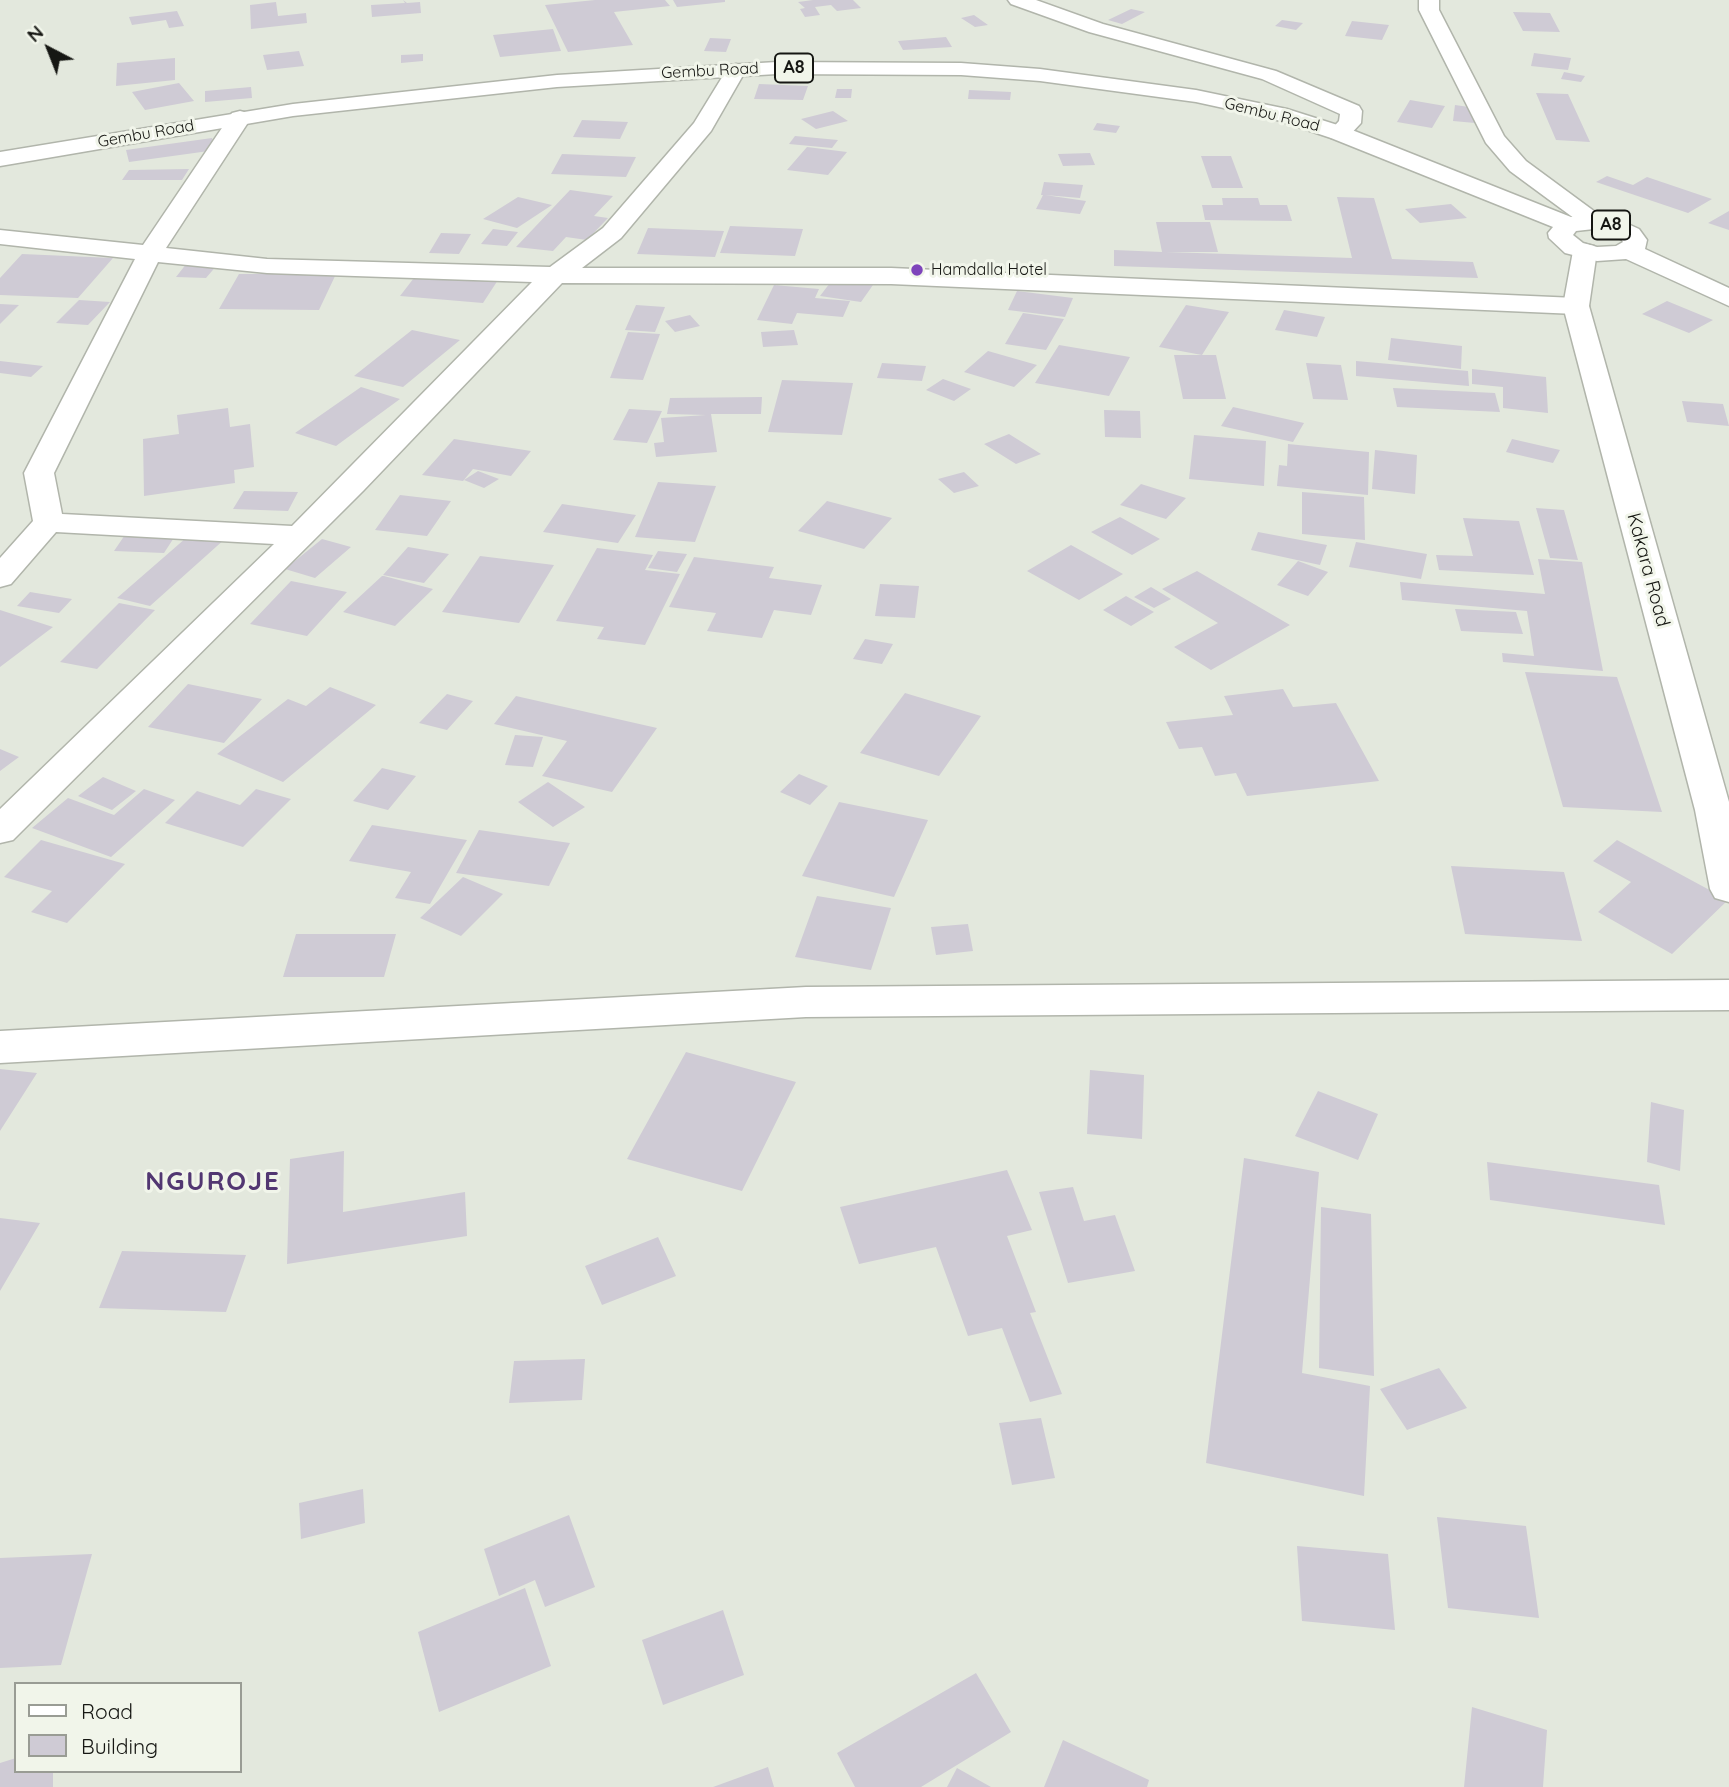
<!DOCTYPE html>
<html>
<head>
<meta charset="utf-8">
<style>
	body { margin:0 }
	#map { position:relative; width:1729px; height:1787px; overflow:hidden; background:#e3e8dd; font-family:Quicksand,sans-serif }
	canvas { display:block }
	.legend { position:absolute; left:14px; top:1682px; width:228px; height:91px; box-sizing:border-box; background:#f1f5ea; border:2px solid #999c94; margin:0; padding:9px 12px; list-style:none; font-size:21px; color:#161713 }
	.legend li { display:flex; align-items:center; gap:14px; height:35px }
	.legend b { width:35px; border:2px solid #999c94 }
	.north { position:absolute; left:14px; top:14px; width:70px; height:70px; -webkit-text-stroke:5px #f1f5ea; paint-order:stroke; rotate:318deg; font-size:19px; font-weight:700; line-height:28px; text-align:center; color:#161713 }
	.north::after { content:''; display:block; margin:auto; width:24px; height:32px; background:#161713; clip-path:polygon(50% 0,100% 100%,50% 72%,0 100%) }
</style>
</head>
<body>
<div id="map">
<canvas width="1729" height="1787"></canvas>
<ul class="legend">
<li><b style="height:9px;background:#fff"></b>Road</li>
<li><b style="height:19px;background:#cfcbd5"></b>Building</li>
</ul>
<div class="north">N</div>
</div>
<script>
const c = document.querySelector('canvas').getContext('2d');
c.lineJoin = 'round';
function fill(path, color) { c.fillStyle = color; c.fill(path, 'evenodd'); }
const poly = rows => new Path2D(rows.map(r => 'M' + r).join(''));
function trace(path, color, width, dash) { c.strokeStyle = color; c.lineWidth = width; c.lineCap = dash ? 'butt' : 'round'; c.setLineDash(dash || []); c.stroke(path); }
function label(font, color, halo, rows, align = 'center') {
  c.font = font + ' Quicksand,sans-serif'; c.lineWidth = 6; c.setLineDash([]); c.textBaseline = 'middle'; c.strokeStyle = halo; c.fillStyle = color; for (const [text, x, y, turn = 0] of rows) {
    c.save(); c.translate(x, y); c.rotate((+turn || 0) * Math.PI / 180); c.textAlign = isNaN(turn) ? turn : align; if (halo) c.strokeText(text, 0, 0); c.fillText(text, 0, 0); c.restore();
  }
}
const building = poly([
	[403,0,407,3,420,2,421,13,372,17,371,5,405,3],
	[595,0,665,0,670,6,614,12,633,45,568,52,545,5],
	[673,0,725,0,725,2,677,7],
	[813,0,853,0,861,8,837,11,831,5,815,7,820,15,805,17,800,9,805,8,798,2],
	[276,2,278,16,306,13,307,23,251,29,250,5],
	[1131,9,1145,12,1122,24,1108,20],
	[177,11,184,26,169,28,166,20,132,25,129,17],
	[1513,12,1550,13,1560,32,1523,31],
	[974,15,988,25,975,27,961,18],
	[1282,20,1303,23,1296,30,1275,26],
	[1352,21,1389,25,1382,40,1345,36],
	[553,29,561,51,500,57,493,35],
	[946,37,952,47,903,50,898,41],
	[710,38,731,39,726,52,704,51],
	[299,51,304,66,267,70,263,55],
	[1534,53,1571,58,1568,70,1531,66],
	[423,54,423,61,401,63,401,55],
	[175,58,175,80,116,86,117,63],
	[1564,72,1585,76,1581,82,1561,79],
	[179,83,194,101,145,110,132,92],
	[759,84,808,86,803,100,754,99],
	[251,87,252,98,205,102,205,91],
	[837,89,852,89,851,98,835,98],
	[969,90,1011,92,1010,100,968,99],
	[1536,93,1568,94,1590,142,1556,140],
	[1410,100,1445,106,1432,128,1397,122],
	[1455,105,1476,108,1475,123,1453,121],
	[833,111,848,121,816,129,801,119],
	[582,120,628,122,620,139,573,137],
	[1097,123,1120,126,1116,133,1093,130],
	[795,136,838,140,832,148,789,144],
	[212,138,216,150,129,162,126,150],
	[807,147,847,152,828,175,787,170],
	[1090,153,1095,165,1063,166,1058,154],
	[562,154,636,157,626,177,551,174],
	[1201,156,1231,156,1243,188,1212,188],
	[189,169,182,180,122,180,129,170],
	[1607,176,1633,185,1647,177,1712,199,1688,213,1596,182],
	[1044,182,1083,185,1080,198,1045,195,1086,201,1080,214,1036,209,1043,195,1041,195],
	[570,190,613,196,594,216,608,218,587,240,566,237,553,251,516,247],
	[518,197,552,205,517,228,483,219],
	[1337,197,1374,198,1392,259,1473,262,1478,278,1114,266,1114,250,1162,252,1156,222,1210,222,1218,252,1166,252,1352,258],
	[1222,198,1258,198,1260,205,1287,205,1292,221,1205,220,1202,205,1223,205],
	[1451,204,1467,218,1420,223,1405,209],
	[1729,211,1729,230,1708,223],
	[730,226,803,229,795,256,720,253],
	[648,228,724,231,715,257,637,254],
	[493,229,518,232,507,246,481,244],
	[441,233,471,234,459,254,429,253],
	[22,254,113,258,78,298,0,295,0,278],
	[187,263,218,264,206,278,176,277],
	[239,274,336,274,319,310,219,309],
	[417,274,498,280,483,303,400,296],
	[833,279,873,285,861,302,820,296],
	[774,285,819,289,815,298,850,301,843,317,797,313,792,324,757,320],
	[1017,291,1073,298,1065,317,1008,310],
	[79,300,110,302,88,325,56,323],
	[1667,301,1713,320,1689,333,1642,314],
	[0,304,19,305,0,324],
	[636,305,665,307,655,332,625,330],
	[1186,305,1229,312,1202,355,1159,347],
	[1284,310,1325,317,1317,337,1275,330],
	[1023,313,1064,319,1046,350,1005,344],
	[690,315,700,326,675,332,665,321],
	[412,330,460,340,403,387,354,376],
	[794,330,798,345,763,347,761,332],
	[628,332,660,334,643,380,610,378],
	[1391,338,1462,346,1461,369,1388,360],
	[1059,345,1130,357,1109,396,1035,383],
	[988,351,1037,365,1014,387,964,372],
	[1174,355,1216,355,1226,399,1183,399],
	[0,361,43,366,31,377,0,373],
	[1356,361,1468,371,1469,386,1356,376],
	[882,363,926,366,922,381,877,378],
	[1306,363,1341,365,1348,400,1313,399],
	[1472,369,1546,377,1548,413,1503,408,1503,387,1472,384],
	[943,379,971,389,954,401,926,390],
	[782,380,853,383,842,435,768,432],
	[361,387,400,399,336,446,295,433],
	[1393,388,1495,393,1500,412,1397,407],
	[762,397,761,414,711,414,717,452,656,457,654,443,664,442,661,418,706,415,667,414,670,398],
	[1682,401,1723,404,1729,426,1687,422],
	[1233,407,1304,423,1293,442,1221,426],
	[228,408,230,427,250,424,254,467,234,470,235,483,144,496,143,439,179,434,177,415],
	[629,409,662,411,647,443,613,440],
	[1104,410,1140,411,1141,438,1105,437],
	[1009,434,1041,454,1016,464,984,444],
	[1194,435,1266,441,1264,486,1189,479],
	[454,439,531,451,511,476,473,469,463,481,422,475],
	[1512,439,1560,450,1553,463,1506,452],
	[1288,444,1369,452,1368,495,1277,486,1279,465,1287,466],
	[1375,450,1417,455,1415,494,1372,489],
	[478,471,499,479,484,488,464,480],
	[964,472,979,486,954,493,938,479],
	[658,482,716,486,695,542,635,537],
	[1141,484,1186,498,1166,519,1120,505],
	[244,491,298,492,288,511,233,509],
	[1302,492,1364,497,1365,540,1302,534],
	[400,495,451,501,427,536,375,530],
	[827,501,892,518,864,549,798,531],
	[562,504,636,515,618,543,543,532],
	[1536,508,1564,510,1578,560,1550,558],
	[1120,517,1160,539,1132,555,1091,532],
	[1463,518,1519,521,1534,575,1439,570,1436,555,1473,556],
	[129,529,179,530,164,553,114,551],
	[194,531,226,538,150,606,117,598],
	[1258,532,1327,545,1320,565,1251,550],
	[322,539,351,547,315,578,285,569],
	[1356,542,1427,554,1421,579,1349,567],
	[1071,545,1123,574,1079,600,1027,571],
	[408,547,449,554,424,583,383,575],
	[597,548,653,555,645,570,680,574,645,645,597,639,604,627,556,621],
	[658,551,687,554,677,572,648,568],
	[480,556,554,565,519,623,442,612],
	[694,557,774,567,769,578,822,585,811,615,774,610,762,638,707,631,716,613,669,607],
	[1538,559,1582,562,1603,671,1503,662,1502,653,1534,656,1527,611,1402,600,1400,582,1545,594],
	[1298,561,1328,572,1308,596,1277,585],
	[1197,571,1290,625,1211,670,1174,647,1218,623,1162,589],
	[382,576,384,576,433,589,395,626,343,612],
	[291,581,347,592,307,636,250,624],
	[880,584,919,586,915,618,875,616],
	[1151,587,1171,599,1154,608,1134,597],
	[30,592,72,599,59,613,17,606],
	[1126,596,1154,612,1131,626,1103,610],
	[119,603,155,610,97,669,60,662],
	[1455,609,1516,612,1523,634,1461,631],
	[0,610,53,627,0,667],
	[865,639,893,644,882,664,853,659],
	[1525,672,1617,677,1662,812,1563,807],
	[188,684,262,699,224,743,148,727],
	[330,687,376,705,283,782,217,754,288,699,306,706],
	[1283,689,1293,707,1336,703,1379,781,1247,796,1236,773,1215,776,1202,747,1179,749,1166,722,1233,715,1224,696],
	[905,693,981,716,939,776,860,753],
	[447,694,473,701,447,730,419,723],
	[516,696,657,728,612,792,542,776,567,741,494,724],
	[515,735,543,737,533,767,505,765],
	[0,749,19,757,0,771],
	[382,768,416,776,388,810,353,801],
	[799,774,828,786,810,805,780,792],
	[103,777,136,791,112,810,78,796],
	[548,782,585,807,553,827,518,802],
	[144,789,175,800,111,857,32,828,68,798,114,815],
	[256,789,291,799,243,847,165,823,197,791,240,805],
	[839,802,928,820,894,897,802,876],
	[372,825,467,840,430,904,395,898,411,872,349,861],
	[479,830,570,843,549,886,456,873],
	[41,840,125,864,67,923,31,912,52,891,4,877],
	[1617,840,1728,900,1672,954,1598,912,1631,882,1593,861],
	[1451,866,1564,872,1582,941,1465,934],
	[463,877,503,894,461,936,420,918],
	[817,896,891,908,871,970,795,957],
	[968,924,973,951,936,955,931,927],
	[296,934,396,934,384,977,283,977],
	[686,1052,796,1082,742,1191,627,1159],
	[0,1069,37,1073,0,1131],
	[1090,1070,1144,1075,1142,1139,1087,1134],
	[1318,1091,1378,1114,1358,1160,1295,1136],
	[1651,1102,1684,1110,1680,1171,1647,1162],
	[344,1151,343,1212,465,1192,467,1236,287,1264,290,1159],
	[1244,1158,1319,1172,1302,1373,1370,1386,1364,1496,1206,1463],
	[1487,1162,1659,1185,1665,1225,1490,1200],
	[1007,1170,1032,1230,1007,1236,1036,1312,1030,1313,1062,1394,1030,1402,1002,1328,968,1336,936,1247,859,1264,840,1207],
	[1073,1187,1084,1221,1115,1215,1135,1271,1068,1283,1039,1192],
	[1321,1207,1371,1214,1374,1376,1319,1368],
	[0,1218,40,1223,0,1291],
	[658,1237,676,1276,602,1305,585,1266],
	[122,1251,246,1255,226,1312,99,1308],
	[585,1359,582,1400,509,1403,514,1361],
	[1439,1368,1467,1408,1407,1430,1380,1389],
	[1041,1418,1055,1478,1012,1485,999,1423],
	[363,1489,365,1523,301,1539,299,1503],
	[569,1515,595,1587,545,1607,535,1580,499,1596,484,1549],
	[1437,1517,1526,1526,1539,1618,1448,1608],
	[1297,1546,1388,1554,1395,1630,1302,1621],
	[92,1554,61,1665,0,1668,0,1558],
	[525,1588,551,1666,439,1712,418,1632],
	[723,1610,744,1675,663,1705,642,1640],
	[976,1673,1011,1732,921,1787,855,1787,837,1753],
	[1472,1707,1547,1730,1543,1787,1464,1787],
	[1063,1740,1149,1780,1147,1787,1044,1787],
	[16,1758,16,1771,53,1771,53,1787,0,1787,0,1763],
	[768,1767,774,1787,713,1787],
	[957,1768,991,1787,947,1787]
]);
const street = poly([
	[1008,0,1036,0,1103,24,1276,71,1359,106,1362,111,1361,123,1347,138,1331,138,1328,133,1339,121,1340,114,1262,79,1089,32,1011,4,1008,0],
	[736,64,743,66,746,70,711,131,621,238,582,268,891,268,1576,298,1585,301,1589,306,1585,311,1576,314,891,284,562,283,363,491,13,840,0,843,0,809,274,544,56,532,11,584,0,587,0,558,33,521,24,473,135,259,0,244,0,230,143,245,232,113,240,111,248,113,251,118,166,248,267,259,550,267,603,228,694,123,729,66,736,64],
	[158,262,267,273,532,282,292,526,62,514,54,473,158,262],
	[1729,980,1729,1010,806,1017,0,1063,0,1031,806,987,1729,980]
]);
const secondary = poly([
	[1419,0,1439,0,1439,10,1504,136,1526,161,1602,217,1606,222,1602,227,1594,229,1586,227,1510,171,1486,143,1419,10,1419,0],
	[1585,244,1594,246,1597,251,1589,306,1729,802,1729,902,1715,898,1710,889,1695,810,1563,306,1573,251,1576,246,1585,244]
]);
const primary = poly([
	[777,62,961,63,1040,69,1196,90,1287,109,1347,128,1571,217,1594,215,1617,219,1639,229,1647,240,1645,249,1729,288,1729,306,1626,259,1597,261,1565,253,1549,238,1548,233,1553,227,1331,138,1274,119,1196,102,1040,81,961,75,777,74,557,87,293,116,0,166,0,152,293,104,557,75,777,62],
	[1594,229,1621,239,1623,242,1616,246,1597,247,1583,243,1573,235,1576,231,1594,229]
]);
const markers = [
	[917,270,7,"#7e44bb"]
];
const farStreetnames = [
	["Gembu Road",710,71,-3],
	["Gembu Road",1272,115,14],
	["Gembu Road",146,134,-10]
];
const farPoinames = [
	["Hamdalla Hotel",931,270]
];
const shields = [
	[794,68,38],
	[1611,225,38]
];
const shieldNames = [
	["A8",794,68],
	["A8",1611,225]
];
const streetNames = [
	["Kakara Road",1648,570,75]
];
const districtNames = [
	["NGUROJE",213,1182]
];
fill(building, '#cfcbd5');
trace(street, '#b1b5ab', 3);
trace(secondary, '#b1b5ab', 3);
trace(primary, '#b1b5ab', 3);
fill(street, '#fff');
fill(secondary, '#fff');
fill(primary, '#fff');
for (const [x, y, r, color] of markers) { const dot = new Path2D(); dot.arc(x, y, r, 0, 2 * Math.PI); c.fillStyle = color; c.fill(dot); trace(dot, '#f1f5ea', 2.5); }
label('16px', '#161713', '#f1f5ea', farStreetnames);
label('16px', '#161713', '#f1f5ea', farPoinames, 'left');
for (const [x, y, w] of shields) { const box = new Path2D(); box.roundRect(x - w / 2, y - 14.5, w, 29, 5); c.fillStyle = '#f1f5ea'; c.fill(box); trace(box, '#161713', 2); }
label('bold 18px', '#161713', null, shieldNames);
label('19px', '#161713', '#f1f5ea', streetNames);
c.letterSpacing = '2px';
label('bold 26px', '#523772', '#f1f5ea', districtNames);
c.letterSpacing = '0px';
</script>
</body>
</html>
